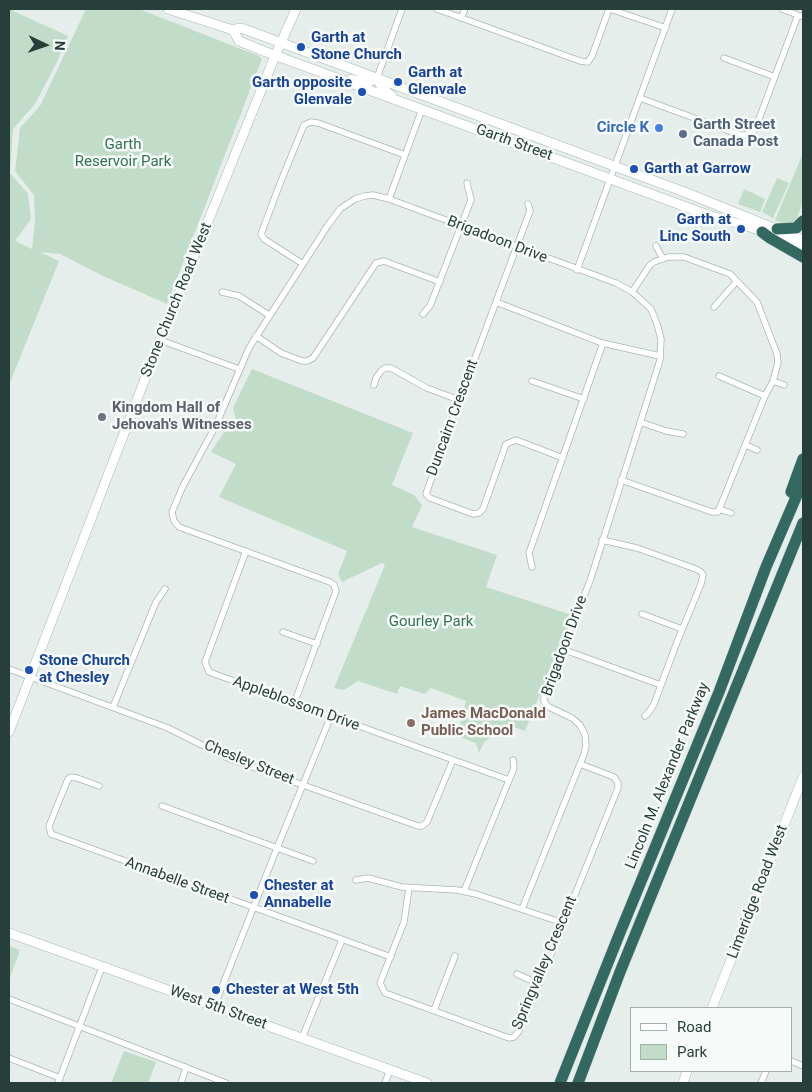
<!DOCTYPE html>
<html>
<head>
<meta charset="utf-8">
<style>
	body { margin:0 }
	#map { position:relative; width:812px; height:1092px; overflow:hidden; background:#e6eeeb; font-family:Roboto,sans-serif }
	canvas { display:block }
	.frame { position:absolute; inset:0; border:10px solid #263f3a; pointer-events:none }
	.legend { position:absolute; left:630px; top:1007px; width:162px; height:65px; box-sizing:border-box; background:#f6faf8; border:1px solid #a3afac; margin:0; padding:6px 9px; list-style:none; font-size:15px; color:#263f3a }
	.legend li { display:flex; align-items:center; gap:10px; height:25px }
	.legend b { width:25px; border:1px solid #a3afac }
	.north { position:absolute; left:20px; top:20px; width:50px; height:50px; -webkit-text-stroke:4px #f6faf8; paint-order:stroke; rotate:93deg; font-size:14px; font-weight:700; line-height:20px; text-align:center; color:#263f3a }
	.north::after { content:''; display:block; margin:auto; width:18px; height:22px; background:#263f3a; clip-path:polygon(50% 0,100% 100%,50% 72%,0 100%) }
</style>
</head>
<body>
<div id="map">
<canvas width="812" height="1092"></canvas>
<div class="frame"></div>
<ul class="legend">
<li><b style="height:6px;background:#fff"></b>Road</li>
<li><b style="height:14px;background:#c1ddca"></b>Park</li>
</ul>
<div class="north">N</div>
</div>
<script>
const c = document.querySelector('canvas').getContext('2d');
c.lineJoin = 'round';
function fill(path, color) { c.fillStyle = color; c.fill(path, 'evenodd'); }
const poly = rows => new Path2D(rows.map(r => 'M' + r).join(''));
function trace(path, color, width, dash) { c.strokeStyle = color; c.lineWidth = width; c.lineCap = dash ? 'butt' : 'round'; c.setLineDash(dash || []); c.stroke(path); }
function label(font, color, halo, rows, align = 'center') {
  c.font = font + ' Roboto,sans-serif'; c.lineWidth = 5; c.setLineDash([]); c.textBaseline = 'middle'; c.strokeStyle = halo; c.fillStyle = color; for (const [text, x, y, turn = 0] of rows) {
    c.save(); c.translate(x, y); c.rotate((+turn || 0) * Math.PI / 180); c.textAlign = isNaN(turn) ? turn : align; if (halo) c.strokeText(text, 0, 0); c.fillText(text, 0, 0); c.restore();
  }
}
const green = poly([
	[9,9,68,36,56,64,35,104,13,129,10,173,28,194,31,219,15,241,32,249,35,220,34,195,15,171,20,128,40,106,86,9,139,9,259,56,262,59,167,304,103,276,60,254,40,252,59,261,9,385],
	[803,153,803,200,796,222,788,225,775,220],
	[777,178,789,183,773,218,762,212],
	[744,189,765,199,760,212,738,204],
	[252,369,413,433,392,485,414,495,422,505,412,527,497,555,486,587,572,615,525,731,507,725,484,742,479,753,476,743,457,736,466,701,431,688,425,694,400,686,397,694,358,681,344,690,334,688,385,565,382,563,342,582,338,574,347,551,219,497,236,464,211,452,224,432,234,431,237,423,233,408],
	[9,946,20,950,9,981],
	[124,1051,156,1062,148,1083,111,1083]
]);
const street = poly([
	[437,9,580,61,588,62,592,56,609,9],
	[610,9,666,28],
	[782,9,803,17],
	[461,18,465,9],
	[724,58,775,77],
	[377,78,402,9],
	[640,98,740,135,745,135,753,132,756,127,798,15],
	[389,199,422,109],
	[528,204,530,211,450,425,426,494,430,498,473,514,479,513,483,509,506,444,516,440,563,458],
	[656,246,663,259],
	[303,264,264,239,261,234,281,181,304,125,311,122,318,123,405,155],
	[577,270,672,9],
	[222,292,239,296,269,315],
	[496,302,602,343,660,356],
	[714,307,737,281],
	[423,314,430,306,471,200,467,183],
	[256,336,281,353,302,361,307,361,313,358,376,263,384,261,440,282],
	[160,340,239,369],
	[719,376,765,396],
	[532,381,584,399],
	[773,381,784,385],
	[374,385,376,378,381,371,385,368,391,368,427,388,459,400],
	[640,422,666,431,683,434],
	[746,445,757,450],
	[621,480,712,512,718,512,765,396,773,381,778,363,777,354,757,302,730,274,684,257,668,257,654,262,650,265,632,292],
	[719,509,731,513],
	[602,540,637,548,696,569,701,572,703,575,701,584,677,642,654,704,649,712,645,716],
	[246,551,205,662,209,672,509,780],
	[532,567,529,553,603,343],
	[642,614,682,629],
	[283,632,317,644],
	[562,649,661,685],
	[9,669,168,728,230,759,418,826,422,826,427,822,453,760],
	[294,704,336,591,334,585,330,582,179,527,174,521,172,512,183,486,216,425,249,348,328,225,340,209,355,199,365,196,373,195,389,199,616,283,631,291,638,297,651,309,657,324,661,339,660,360,590,581,544,695,544,701,547,706,572,718,580,725,585,735,586,746,584,754,522,909],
	[113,707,156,602,165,589],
	[99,786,77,778,71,777,68,779,49,826,51,834,391,957],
	[162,806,313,861],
	[356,880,368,878,402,887,457,890,476,894,563,923],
	[409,888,404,922,380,983,385,993,509,1038,514,1037,519,1031,539,984,618,788,618,783,614,777,580,764],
	[464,891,514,768,513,760],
	[517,974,539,984],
	[9,999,226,1083],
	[214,1007,277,848,331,716],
	[434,1010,455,956],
	[302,1038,342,940],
	[9,1058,60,1078],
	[791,1061,803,1066],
	[58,1083,102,967],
	[181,1083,186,1067],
	[385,1083,390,1070],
	[761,1083,766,1071]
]);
const secondary = poly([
	[168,9,233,30,239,28,244,29,687,193,803,240],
	[233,30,239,41,266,52,708,215,750,227,803,246],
	[351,79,367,83,377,78,382,88,392,96],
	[9,732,160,340,275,56,296,9],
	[9,933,427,1083],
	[712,1008,803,777],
	[683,1083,687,1071]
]);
const highway = poly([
	[777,229,796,228,803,221],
	[762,232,770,238,803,257],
	[791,492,803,459],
	[560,1083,619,935,719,692,766,567,803,481],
	[578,1083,620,972,803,523]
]);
const markers = [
	[301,47,5,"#1a4fb4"],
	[398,82,5,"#1a4fb4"],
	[362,92,5,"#1a4fb4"],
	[659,128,5,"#3f7fe0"],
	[683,134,5,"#5c6f8a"],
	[634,169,5,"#1a4fb4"],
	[741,229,5,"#1a4fb4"],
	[102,417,5,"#6b7280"],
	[29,670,5,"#1a4fb4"],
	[411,723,5,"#8d6e63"],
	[254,895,5,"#1a4fb4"],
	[216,990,5,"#1a4fb4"]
];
const transitNames = [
	["Garth at",311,38],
	["Stone Church",311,55],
	["Garth at",408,73],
	["Glenvale",408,90],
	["Garth opposite",352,83,"right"],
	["Glenvale",352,100,"right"],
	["Garth at Garrow",644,169],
	["Garth at",731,220,"right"],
	["Linc South",731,237,"right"],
	["Stone Church",39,661],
	["at Chesley",39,678],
	["Chester at",264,886],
	["Annabelle",264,903],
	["Chester at West 5th",226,990]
];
const serviceNames = [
	["Garth Street",693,125],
	["Canada Post",693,142]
];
const shopNames = [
	["Circle K",649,128]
];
const streetNames = [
	["Garth Street",514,143,20],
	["Brigadoon Drive",497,240,21],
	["Stone Church Road West",177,300,-68],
	["Duncairn Crescent",453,418,-70],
	["Brigadoon Drive",565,646,-70],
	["Appleblossom Drive",296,704,20],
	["Chesley Street",249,763,22],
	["Lincoln M. Alexander Parkway",668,776,-68],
	["Annabelle Street",177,881,20],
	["Limeridge Road West",758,892,-69],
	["Springvalley Crescent",545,963,-67],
	["West 5th Street",218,1008,20]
];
const parkNames = [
	["Garth",123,145],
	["Reservoir Park",123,162],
	["Gourley Park",431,622]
];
const worshipNames = [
	["Kingdom Hall of",112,408],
	["Jehovah's Witnesses",112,425]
];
const educationNames = [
	["James MacDonald",421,714],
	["Public School",421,731]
];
fill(green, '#c1ddca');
trace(street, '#a9b6b2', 7);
trace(secondary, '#a5b9b3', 10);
trace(highway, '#c2c9c8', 12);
trace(street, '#fff', 5.5);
trace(secondary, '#fff', 9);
trace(highway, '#346962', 11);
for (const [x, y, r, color] of markers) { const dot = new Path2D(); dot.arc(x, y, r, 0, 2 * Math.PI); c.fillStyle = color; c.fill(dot); trace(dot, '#f6faf8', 2); }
label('bold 15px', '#164399', '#f6faf8', transitNames, 'left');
label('bold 15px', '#4e5e75', '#f6faf8', serviceNames, 'left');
label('bold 15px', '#366cbe', '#f6faf8', shopNames, 'right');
label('15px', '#263f3a', '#f6faf8', streetNames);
label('15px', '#337350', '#f6faf8', parkNames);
label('bold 15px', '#5b616d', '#f6faf8', worshipNames, 'left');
label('bold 15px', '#785e54', '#f6faf8', educationNames, 'left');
</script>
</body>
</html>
